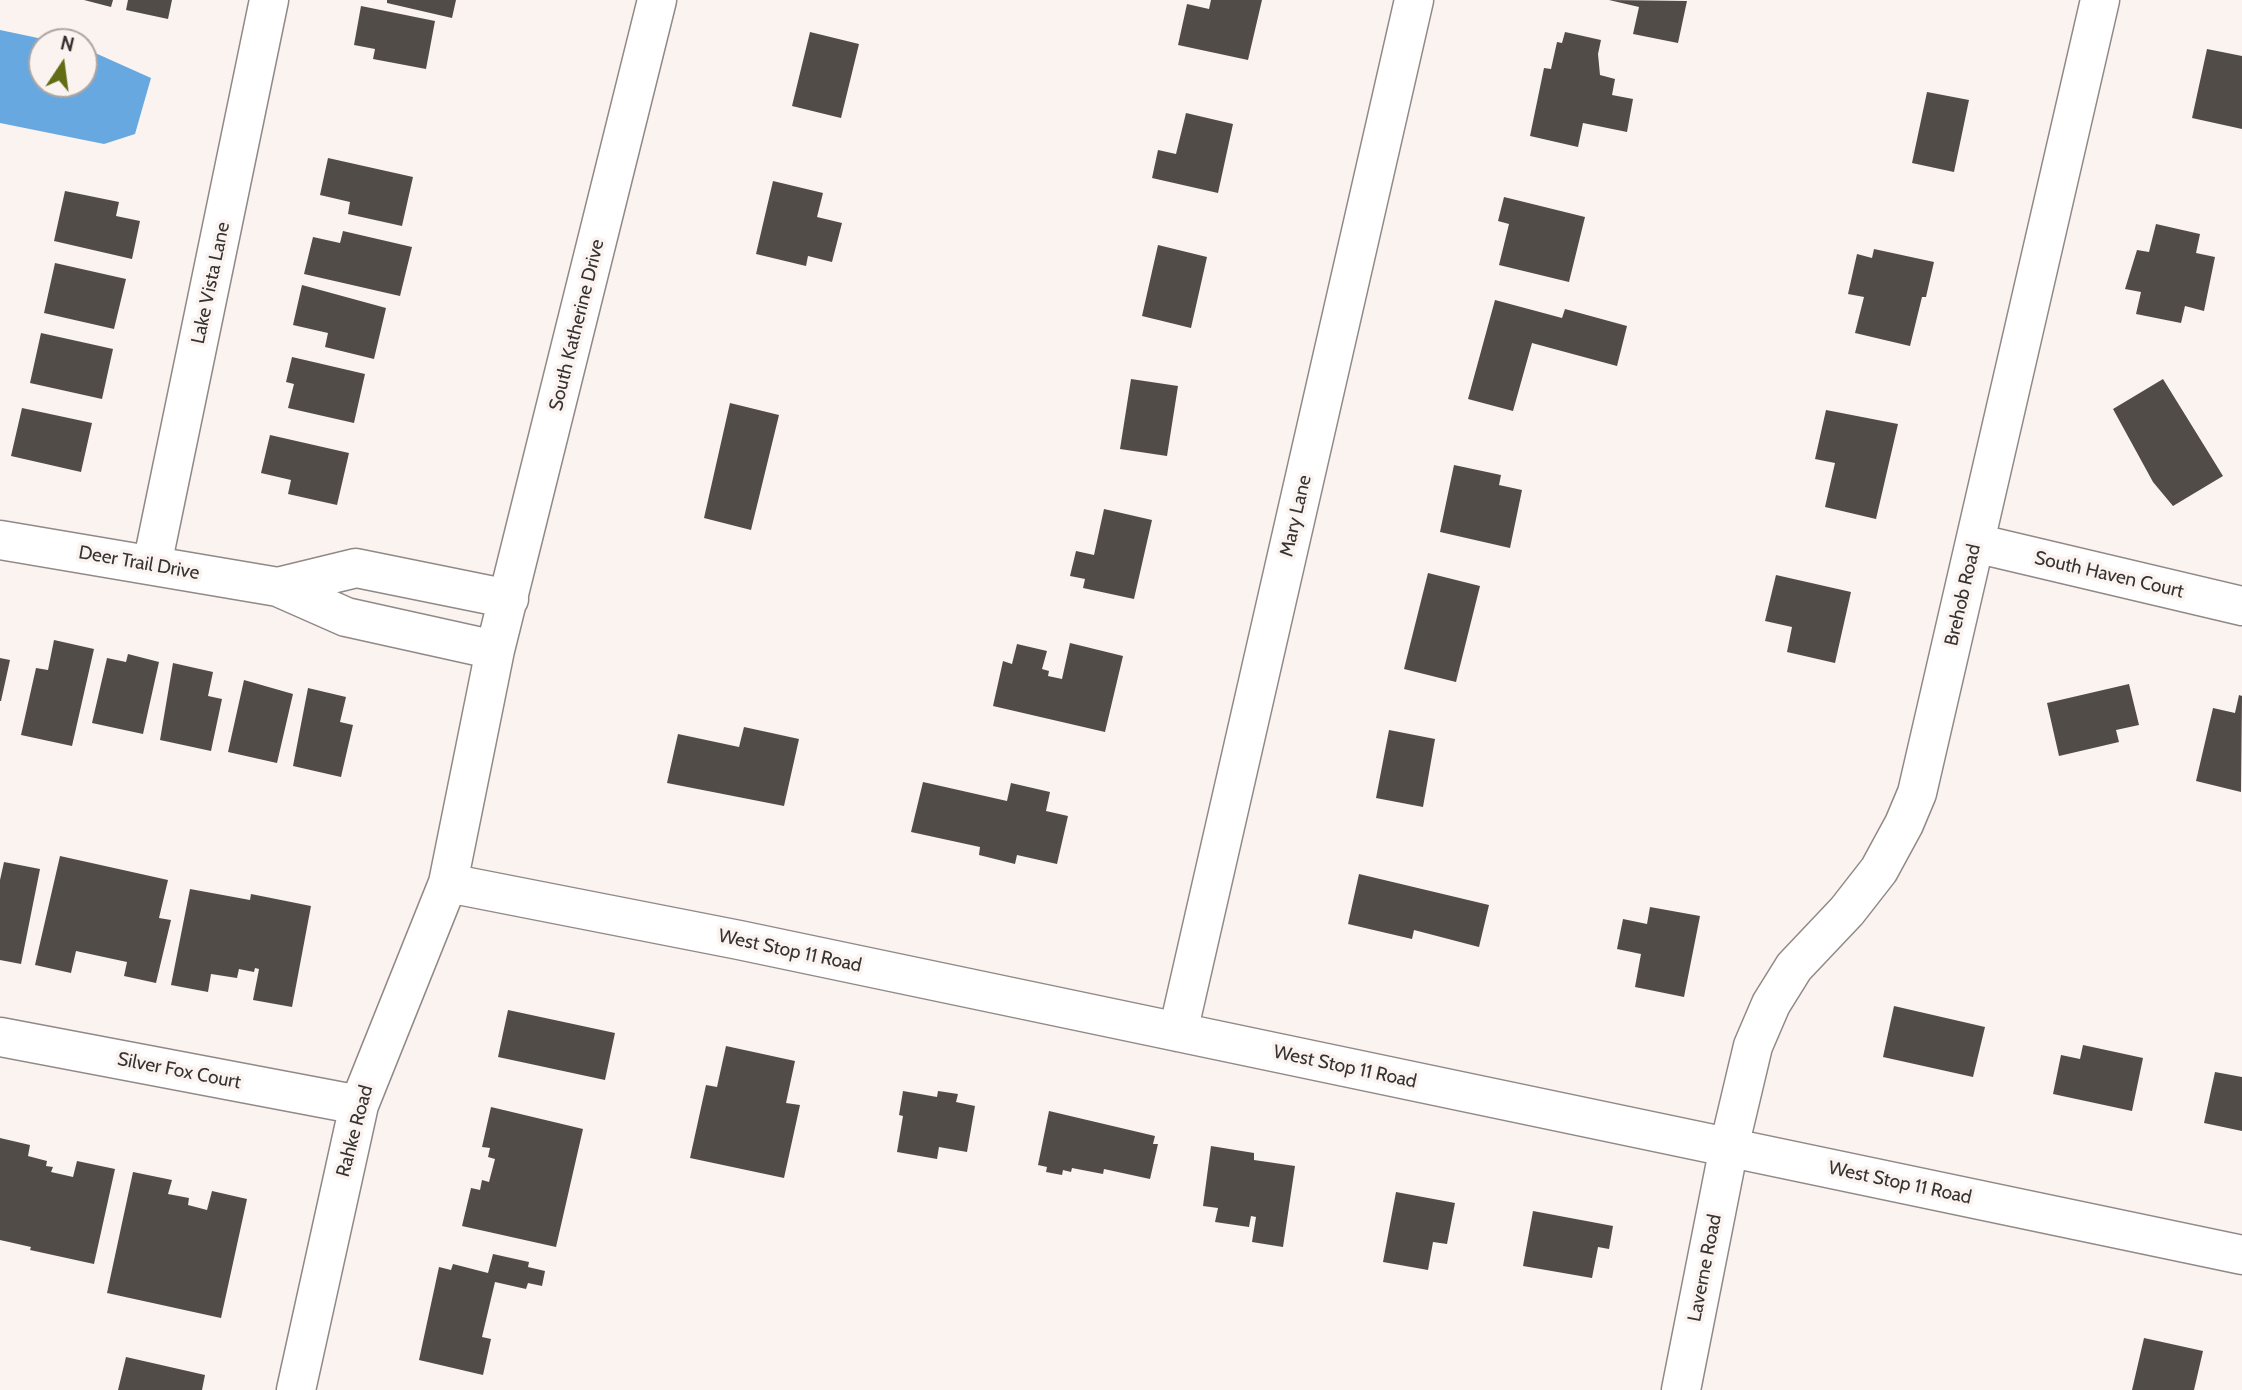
<!DOCTYPE html>
<html>
<head>
<meta charset="utf-8">
<style>
	body { margin:0 }
	#map { position:relative; width:2242px; height:1390px; overflow:hidden; background:#fbf3f0; font-family:Cabin,sans-serif }
	canvas { display:block }
	.north { position:absolute; left:28px; top:28px; width:70px; height:70px; box-sizing:border-box; background:#fbf3f0; border:2px solid #aca6a4; border-radius:50%; rotate:13deg; font-size:19px; font-weight:700; line-height:28px; text-align:center; color:#363332 }
	.north::after { content:''; display:block; margin:auto; width:24px; height:32px; background:#616c15; clip-path:polygon(50% 0,100% 100%,50% 72%,0 100%) }
</style>
</head>
<body>
<div id="map">
<canvas width="2242" height="1390"></canvas>
<div class="north">N</div>
</div>
<script>
const c = document.querySelector('canvas').getContext('2d');
c.lineJoin = 'round';
function fill(path, color) { c.fillStyle = color; c.fill(path, 'evenodd'); }
const poly = rows => new Path2D(rows.map(r => 'M' + r).join(''));
function trace(path, color, width, dash) { c.strokeStyle = color; c.lineWidth = width; c.lineCap = dash ? 'butt' : 'round'; c.setLineDash(dash || []); c.stroke(path); }
function label(font, color, halo, rows, align = 'center') {
  c.font = font + ' Cabin,sans-serif'; c.lineWidth = 7; c.setLineDash([]); c.textBaseline = 'middle'; c.strokeStyle = halo; c.fillStyle = color; for (const [text, x, y, turn = 0] of rows) {
    c.save(); c.translate(x, y); c.rotate((+turn || 0) * Math.PI / 180); c.textAlign = isNaN(turn) ? turn : align; if (halo) c.strokeText(text, 0, 0); c.fillText(text, 0, 0); c.restore();
  }
}
const water = poly([
	[0,30,57,42,42,42,42,84,84,84,84,48,151,78,135,134,104,144,0,123]
]);
const building = poly([
	[84,0,113,0,111,7],
	[128,0,172,0,168,19,126,10],
	[387,0,456,0,452,18,387,3],
	[1211,0,1262,0,1248,60,1178,45,1187,4,1209,9],
	[1609,0,1687,1,1678,43,1633,34,1639,7],
	[361,6,435,21,426,69,373,59,375,49,354,45],
	[810,32,859,44,841,118,792,106],
	[1565,32,1601,40,1598,54,1600,75,1615,79,1612,95,1633,99,1627,132,1583,123,1578,147,1530,136,1544,68,1551,69,1557,42,1562,43],
	[2207,49,2242,56,2242,129,2192,118],
	[1927,92,1969,100,1954,172,1912,163],
	[1186,113,1233,124,1218,193,1152,178,1158,150,1176,154],
	[328,158,413,177,402,226,348,214,350,202,320,195],
	[773,181,823,193,817,217,842,223,832,262,808,256,806,266,756,254],
	[65,191,119,202,116,216,140,221,132,259,54,241],
	[1504,197,1585,217,1569,282,1499,265,1509,224,1498,221],
	[2156,224,2200,234,2196,253,2215,257,2204,311,2185,306,2181,323,2136,314,2141,292,2125,289,2137,250,2149,252],
	[343,231,412,247,400,296,304,274,313,237,340,243],
	[1158,245,1207,257,1191,328,1142,316],
	[1874,249,1934,262,1926,297,1922,297,1910,346,1855,333,1864,297,1848,294,1857,254,1872,258],
	[55,263,126,279,114,329,44,313],
	[302,285,386,308,374,359,325,347,328,333,293,325],
	[1495,300,1562,318,1565,309,1627,326,1617,366,1532,343,1513,411,1468,399],
	[41,333,113,349,102,399,30,383],
	[292,357,365,374,354,423,288,408,294,384,286,382],
	[1131,379,1178,386,1167,456,1120,449],
	[2163,379,2223,476,2173,506,2153,482,2113,409],
	[730,403,779,415,751,530,704,518],
	[22,408,92,423,81,472,11,456],
	[1826,410,1898,424,1876,519,1825,507,1835,463,1815,459],
	[270,435,349,453,337,505,288,494,291,480,261,473],
	[1454,465,1501,475,1499,485,1522,490,1510,548,1440,532],
	[1104,509,1152,520,1134,599,1083,588,1085,579,1070,576,1076,551,1094,555],
	[1428,573,1480,586,1456,682,1404,669],
	[1776,575,1851,592,1835,663,1787,652,1792,627,1765,621],
	[54,640,94,649,72,746,21,735,36,668,48,670],
	[1070,643,1123,656,1105,732,993,706,1003,661,1012,664,1017,644,1047,651,1042,669,1049,671,1048,676,1062,679],
	[128,654,159,662,143,734,92,723,107,658,126,662],
	[0,658,10,660,1,701,0,701],
	[173,663,213,672,208,696,222,699,211,751,160,740],
	[244,680,293,694,277,763,228,752],
	[2129,684,2139,725,2116,730,2119,742,2059,756,2047,703],
	[308,688,346,697,340,722,353,725,341,777,293,766],
	[2239,695,2242,696,2241,792,2196,781,2213,708,2235,713],
	[744,727,799,739,784,806,667,783,678,734,739,747],
	[1389,730,1435,739,1423,807,1376,798],
	[923,782,1007,801,1011,783,1050,792,1046,811,1068,816,1057,864,1017,855,1015,864,979,855,980,847,911,832],
	[60,856,168,880,159,918,171,920,156,983,124,976,127,962,76,951,71,973,35,965],
	[4,862,40,869,21,964,0,960,0,880],
	[1359,874,1489,905,1479,947,1414,930,1412,939,1348,924],
	[190,889,250,900,251,894,311,906,292,1007,253,1000,259,969,255,968,254,972,239,969,237,978,211,974,208,992,171,985],
	[1650,907,1700,916,1684,997,1635,987,1641,954,1617,949,1623,919,1647,924],
	[1894,1006,1985,1027,1973,1077,1883,1057],
	[508,1010,615,1033,605,1080,498,1057],
	[2083,1045,2143,1058,2132,1111,2053,1094,2061,1055,2080,1059],
	[726,1046,795,1061,786,1103,800,1105,784,1178,690,1158,706,1085,717,1087],
	[2215,1072,2242,1077,2242,1131,2204,1123],
	[903,1091,937,1097,938,1091,958,1094,956,1102,975,1106,967,1152,939,1147,937,1159,897,1152,903,1116,899,1115],
	[491,1107,583,1129,556,1247,462,1226,471,1188,480,1190,482,1180,489,1182,495,1159,488,1157,490,1148,482,1147],
	[1049,1111,1155,1136,1153,1144,1158,1144,1150,1179,1104,1169,1103,1174,1072,1168,1071,1172,1063,1170,1062,1175,1046,1172,1047,1167,1038,1165],
	[0,1138,30,1145,28,1156,47,1161,46,1166,53,1167,51,1172,73,1177,77,1161,115,1169,94,1264,30,1250,31,1247,0,1240],
	[1211,1146,1254,1153,1254,1160,1295,1166,1283,1247,1252,1242,1256,1217,1251,1216,1249,1227,1215,1222,1218,1208,1203,1206],
	[133,1172,172,1180,168,1194,189,1198,188,1205,207,1210,212,1191,247,1199,221,1318,107,1293],
	[1396,1192,1455,1203,1447,1244,1433,1242,1428,1270,1383,1262],
	[1533,1211,1613,1226,1609,1249,1598,1247,1592,1278,1523,1266],
	[493,1254,529,1262,528,1267,545,1271,542,1286,528,1283,526,1289,495,1282,482,1337,491,1339,483,1375,419,1360,439,1267,451,1270,453,1264,488,1273],
	[2144,1338,2203,1351,2194,1390,2132,1390],
	[126,1357,205,1375,202,1390,118,1390]
]);
const minor = poly([
	[0,540,278,587,346,617,495,650],
	[1975,543,2242,606],
	[152,565,269,0],
	[278,587,356,568,509,599],
	[448,883,739,940,2242,1255],
	[1178,1032,1414,0],
	[0,1037,359,1105],
	[296,1390,359,1105,448,883,495,650,657,0],
	[1681,1390,1729,1147,1753,1046,1771,1004,1794,967,1847,911,1879,870,1904,824,1917,793,2100,0]
]);
const streetNames = [
	["Lake Vista Lane",211,283,-78],
	["South Katherine Drive",577,325,-76],
	["Mary Lane",1296,516,-77],
	["Deer Trail Drive",139,563,10],
	["South Haven Court",2109,575,13],
	["Brehob Road",1963,595,-77],
	["West Stop 11 Road",790,951,12],
	["West Stop 11 Road",1345,1067,12],
	["Silver Fox Court",179,1071,11],
	["Rahke Road",355,1131,-75],
	["West Stop 11 Road",1900,1183,12],
	["Laverne Road",1705,1268,-79]
];
fill(water, '#68a8e0');
fill(building, '#524c48');
trace(minor, '#918987', 41);
trace(minor, '#fff', 38);
label('19px', '#363332', '#fbf3f0', streetNames);
</script>
</body>
</html>
